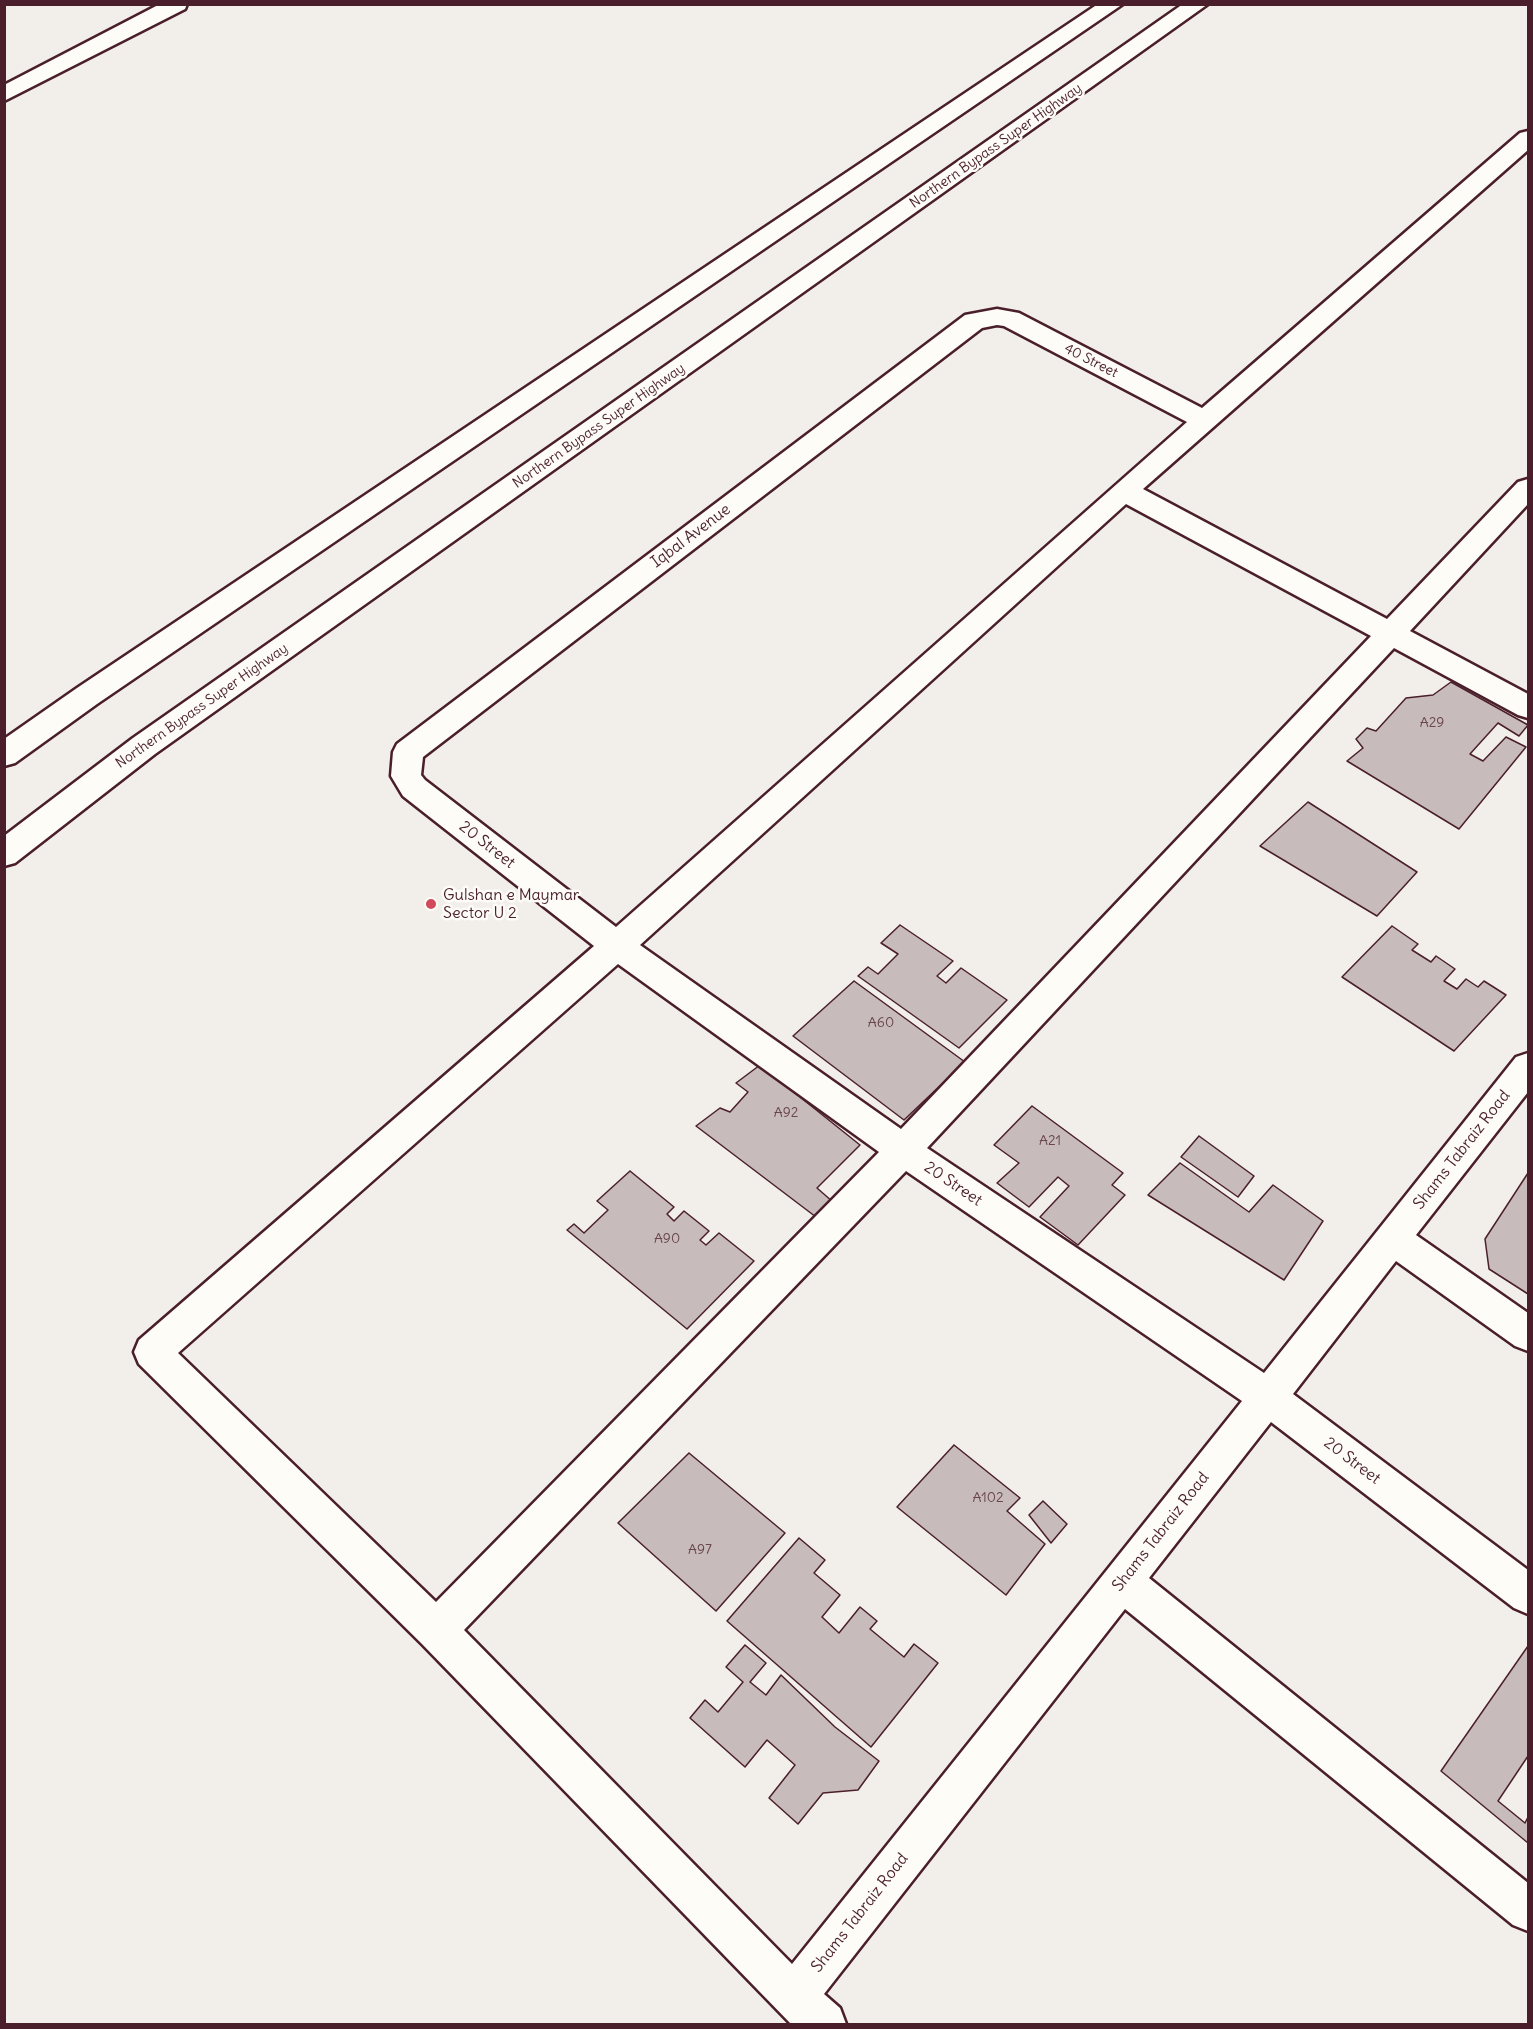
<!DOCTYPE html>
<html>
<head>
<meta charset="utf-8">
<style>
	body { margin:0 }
	#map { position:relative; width:1533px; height:2029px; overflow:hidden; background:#f2efeb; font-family:Delius,sans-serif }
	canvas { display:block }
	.frame { position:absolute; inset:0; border:6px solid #4a1f2b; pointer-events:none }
</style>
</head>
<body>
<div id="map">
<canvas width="1533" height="2029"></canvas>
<div class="frame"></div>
</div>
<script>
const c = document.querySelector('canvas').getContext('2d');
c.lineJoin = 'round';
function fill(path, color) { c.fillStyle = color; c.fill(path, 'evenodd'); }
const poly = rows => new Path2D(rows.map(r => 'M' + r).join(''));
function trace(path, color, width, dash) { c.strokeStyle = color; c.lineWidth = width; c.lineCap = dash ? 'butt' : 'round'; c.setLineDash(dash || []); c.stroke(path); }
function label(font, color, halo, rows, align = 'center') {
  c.font = font + ' Delius,sans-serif'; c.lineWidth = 5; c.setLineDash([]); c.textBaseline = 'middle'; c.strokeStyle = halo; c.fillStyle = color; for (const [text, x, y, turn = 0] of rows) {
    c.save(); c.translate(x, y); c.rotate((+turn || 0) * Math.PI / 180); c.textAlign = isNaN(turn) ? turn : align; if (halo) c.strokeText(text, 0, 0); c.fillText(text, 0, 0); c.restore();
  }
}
const building = poly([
	[1451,682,1528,725,1519,736,1498,723,1470,754,1483,761,1506,737,1526,747,1459,829,1347,761,1363,748,1356,739,1367,728,1376,731,1406,698,1433,695,1451,682],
	[1308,802,1417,872,1377,916,1260,846,1308,802],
	[900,925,953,961,937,976,946,983,961,968,1007,1000,959,1048,858,976,868,967,878,974,898,954,881,943,900,925],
	[1392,926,1418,944,1412,950,1431,962,1436,956,1455,969,1444,981,1457,989,1466,979,1478,987,1484,981,1506,995,1454,1051,1342,977,1392,926],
	[854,981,965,1062,904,1120,793,1036,854,981],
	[760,1065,860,1145,817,1188,833,1202,816,1217,696,1126,720,1108,730,1112,748,1092,736,1083,760,1065],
	[1032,1106,1123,1173,1112,1185,1125,1195,1078,1245,1040,1217,1069,1186,1058,1177,1029,1207,997,1183,1019,1163,994,1145,1032,1106],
	[1199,1136,1254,1176,1238,1197,1181,1157,1199,1136],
	[1180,1163,1249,1212,1273,1185,1323,1221,1284,1280,1148,1195,1180,1163],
	[630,1171,674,1207,667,1214,674,1221,684,1211,709,1231,700,1240,706,1245,719,1233,754,1261,687,1329,567,1230,574,1224,584,1233,608,1210,597,1201,630,1171],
	[1528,1173,1528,1294,1489,1269,1485,1239,1528,1173],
	[954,1445,1020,1498,1007,1511,1045,1544,1006,1595,897,1507,954,1445],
	[689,1453,785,1533,716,1611,618,1523,689,1453],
	[1043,1501,1067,1524,1051,1543,1029,1515,1043,1501],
	[799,1538,825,1560,814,1573,840,1595,822,1617,839,1633,860,1607,877,1621,870,1629,904,1657,914,1644,938,1663,871,1747,727,1621,799,1538],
	[745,1645,766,1663,750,1682,766,1695,781,1675,835,1727,879,1761,858,1790,823,1793,798,1824,769,1798,795,1765,767,1740,745,1767,690,1718,705,1700,718,1712,743,1682,726,1667,745,1645],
	[1528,1646,1528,1756,1498,1801,1525,1823,1528,1817,1528,1843,1441,1771,1528,1646]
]);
const street = poly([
	[160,4,187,4,185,9,4,101,4,85,160,4],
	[1528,131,1528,150,1143,489,1387,619,1518,482,1528,479,1528,504,1410,631,1528,694,1528,718,1518,715,1394,648,927,1148,1264,1373,1516,1057,1528,1053,1528,1092,1416,1235,1528,1313,1528,1351,1515,1346,1396,1261,1293,1394,1528,1570,1528,1614,1514,1608,1271,1422,1149,1578,1528,1883,1528,1931,1513,1925,1125,1609,824,1994,840,2008,846,2024,791,2024,422,1644,139,1364,134,1352,139,1340,594,946,403,796,391,776,393,752,397,744,965,315,997,309,1019,313,1202,408,1520,133,1528,131],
	[997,325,1004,326,1187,422,616,927,425,780,421,775,423,757,982,328,997,325],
	[1126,504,1371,636,901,1129,640,945,1126,504],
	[618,964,879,1152,436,1602,178,1353,618,964],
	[906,1171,1242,1401,792,1964,464,1630,906,1171]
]);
const primary = poly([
	[1098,4,1123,4,97,704,15,763,4,766,4,739,77,688,1098,4],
	[1183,4,1208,4,155,754,15,863,4,866,4,836,133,738,1183,4]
]);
const markers = [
	[431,904,6,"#d1495b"]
];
const farStreetnames = [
	["Northern Bypass Super Highway",996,146,-35],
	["40 Street",1091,361,27],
	["Northern Bypass Super Highway",599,426,-35],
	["Northern Bypass Super Highway",202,706,-35]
];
const numberNames = [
	["A29",1432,723],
	["A60",881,1023],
	["A92",786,1113],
	["A21",1050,1141],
	["A90",667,1239],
	["A102",988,1498],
	["A97",700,1550]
];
const streetNames = [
	["Iqbal Avenue",691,536,-37],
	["20 Street",487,845,38],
	["Shams Tabraiz Road",1462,1150,-52],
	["20 Street",953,1184,34],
	["20 Street",1352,1461,37],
	["Shams Tabraiz Road",1161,1532,-52],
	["Shams Tabraiz Road",860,1913,-52]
];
const poiNames = [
	["Gulshan e Maymar",443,895],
	["Sector U 2",443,913]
];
fill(building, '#c8bbbb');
trace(building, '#4a1f2b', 1.5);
trace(street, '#4a1f2b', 5);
trace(primary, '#4a1f2b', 5);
fill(street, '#fdfcf7');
fill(primary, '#fdfcf7');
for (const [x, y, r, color] of markers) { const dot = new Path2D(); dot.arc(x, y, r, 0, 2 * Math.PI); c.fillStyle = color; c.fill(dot); trace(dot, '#fdfcf7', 2); }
label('14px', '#4a1f2b', '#fdfcf7', farStreetnames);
label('14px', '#6a464f', null, numberNames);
label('16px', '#4a1f2b', '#fdfcf7', streetNames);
label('16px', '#4a1f2b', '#fdfcf7', poiNames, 'left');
</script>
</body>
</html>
